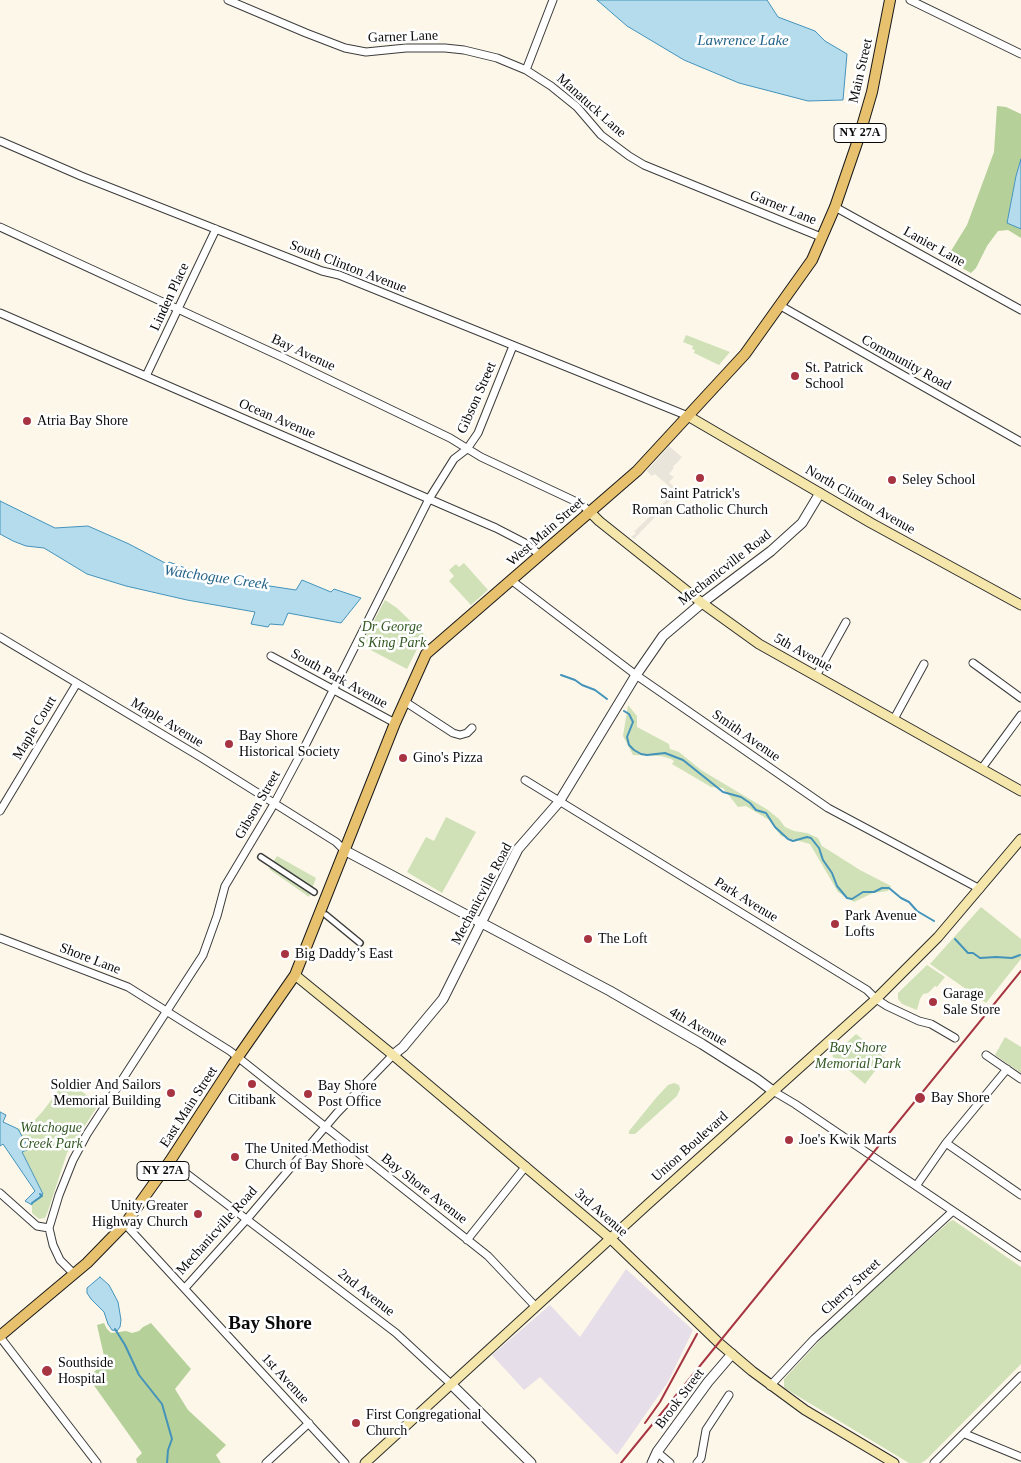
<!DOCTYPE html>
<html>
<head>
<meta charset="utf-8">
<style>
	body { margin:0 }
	canvas { display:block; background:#fcf7e9 }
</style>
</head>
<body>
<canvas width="1021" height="1463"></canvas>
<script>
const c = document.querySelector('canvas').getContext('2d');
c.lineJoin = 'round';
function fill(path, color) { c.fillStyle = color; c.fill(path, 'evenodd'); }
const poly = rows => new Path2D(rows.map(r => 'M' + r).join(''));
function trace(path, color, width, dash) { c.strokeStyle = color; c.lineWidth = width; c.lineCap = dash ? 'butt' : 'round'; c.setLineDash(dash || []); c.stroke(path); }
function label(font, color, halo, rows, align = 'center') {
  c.font = font + ' Georgia,serif'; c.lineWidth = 5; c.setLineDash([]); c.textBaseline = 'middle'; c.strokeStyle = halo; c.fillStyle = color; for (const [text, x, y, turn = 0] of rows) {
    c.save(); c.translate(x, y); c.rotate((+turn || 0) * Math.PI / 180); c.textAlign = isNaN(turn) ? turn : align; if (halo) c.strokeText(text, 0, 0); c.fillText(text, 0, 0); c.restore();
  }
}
const industrial = poly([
	[626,1269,693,1330,668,1382,617,1455,540,1377,524,1390,492,1355,550,1305,580,1337]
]);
const green = poly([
	[686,335,730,352,719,365,694,353,695,350,692,349,693,346,683,342],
	[464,563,488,590,471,605,449,581,454,576,449,570,456,564,459,567],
	[385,600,397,608,427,637,419,645,407,669,361,645],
	[628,705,637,716,637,727,669,744,670,749,679,752,701,770,768,810,779,819,785,827,794,831,807,833,818,838,822,846,860,870,891,886,888,891,873,893,854,902,838,892,810,844,781,836,769,820,746,806,738,807,723,788,711,787,672,764,674,761,671,759,661,756,633,755,623,736],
	[446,817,476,832,442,893,407,872,426,837,434,841],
	[277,856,316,878,309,897,269,869],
	[981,907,1021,939,1021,959,986,1003,930,964],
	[927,965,945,977,937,987,935,986,928,993,923,994,920,999,917,1010,902,1004,898,999,898,993],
	[856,1034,885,1058,865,1084,832,1056],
	[1005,1037,1021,1047,1021,1073,995,1055],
	[66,1080,99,1104,67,1153,48,1211,45,1218,39,1219,32,1213,32,1203,43,1194,22,1152,29,1149,18,1129,31,1124,43,1111],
	[674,1083,679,1085,680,1089,677,1096,635,1134,629,1134,629,1131,656,1098,668,1085],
	[953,1220,1021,1267,1021,1364,926,1460,921,1463,909,1463,786,1389,784,1387,784,1379,835,1324,949,1222]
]);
const forest = poly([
	[997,106,1006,107,1021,114,1021,159,1016,176,1007,222,1021,229,1021,238,1008,230,998,231,987,246,976,268,971,273,946,259,967,225,994,152],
	[104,1323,107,1329,111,1333,126,1331,132,1333,139,1331,143,1327,151,1323,191,1369,175,1389,188,1410,226,1445,216,1455,221,1463,137,1463,136,1459,142,1453,88,1377,101,1366,104,1356,97,1325]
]);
const plaza = poly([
	[669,446,682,457,673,467,674,468,669,474,674,477,669,482,679,492,634,539,631,537,636,533,634,531,637,529,668,498,666,495,672,489,655,474,652,476,647,471]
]);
const water = poly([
	[597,0,767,0,778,17,815,31,825,41,847,54,843,100,808,101,739,83,684,60,627,26,597,0],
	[1021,159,1021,229,1007,223,1016,176,1021,159],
	[0,501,55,528,88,526,129,544,167,564,169,562,210,577,296,590,302,580,331,592,334,589,361,598,341,623,288,613,283,625,270,624,268,627,251,624,255,612,187,600,126,586,87,574,44,548,26,546,13,541,0,534,0,501],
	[0,1112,6,1115,3,1122,18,1129,29,1149,22,1152,43,1194,32,1203,32,1205,25,1201,35,1191,3,1144,0,1146,0,1112],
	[100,1277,109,1285,118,1302,121,1320,120,1327,117,1331,112,1330,108,1324,104,1312,91,1299,87,1293,87,1288,100,1277]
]);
const stream = poly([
	[561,675,575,680,582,685,595,690,607,699],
	[624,711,629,714,633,722,627,737,629,745,634,750,641,754,647,755,665,753,683,760,723,792,741,797,750,803,756,810,766,813,775,827,788,839,793,841,807,837,811,838,819,848,823,860,832,873,837,886,847,898,852,899,863,892,874,892,882,888,889,888,901,898,909,902,917,911,934,921],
	[955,939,968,953,973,953,980,958,996,957,1012,958,1020,955],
	[32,1203,42,1196,40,1194],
	[115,1329,125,1345,139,1375,162,1404,172,1439,168,1450,167,1463]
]);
const pedestrian = poly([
	[261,857,314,892],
	[326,915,360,943]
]);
const minor = poly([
	[228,0,306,33,345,48,366,52,406,48,445,48,464,50,497,58,526,70,551,86,577,107,601,135,629,156,644,165,821,237],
	[910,0,1021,54],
	[526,70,553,0],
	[0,141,81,176,322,271,339,275,688,416],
	[835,207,1021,310],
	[0,227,284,358,450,438,481,457,581,504,590,512],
	[779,305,1021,442],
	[0,313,496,528,525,543,540,555],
	[146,376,216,229],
	[511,580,636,675,828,808,980,889],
	[0,637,202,758,336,842,344,850],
	[271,656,395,723],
	[973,663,1021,698],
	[816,676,846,622],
	[404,701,453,733,460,735,467,733,472,728],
	[894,719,924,664],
	[982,768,1021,715],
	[525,780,815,958,867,990,876,999,887,1006,919,1021,931,1024,955,1038],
	[0,811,77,683],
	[0,938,128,987,230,1051,488,1256,536,1307],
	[986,1055,1021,1079],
	[773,1091,795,1104,1021,1257],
	[946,1143,1021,1195],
	[170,1161,396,1333,452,1385],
	[916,1186,946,1143,1007,1069],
	[0,1193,37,1226,49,1228],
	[125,1224,345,1463],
	[467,1240,526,1166],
	[74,1274,60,1260,53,1245,49,1228,59,1195,73,1160,87,1134,203,955,217,916,225,886,274,804,306,744,429,499,454,459,467,449,478,433,513,346],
	[185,1288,247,1219,337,1113,393,1055],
	[0,1337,97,1463],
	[770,1386,814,1339,953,1211],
	[965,1434,1021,1457],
	[657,1452,670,1463],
	[266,1463,309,1423],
	[697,1463,701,1458,706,1430,729,1395],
	[934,1463,1021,1376]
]);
const tertiary = poly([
	[344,850,610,991,702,1044,757,1079,773,1091],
	[393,1055,403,1047,443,999,518,849,559,802,636,675,663,636,702,603,771,551,802,523,820,493],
	[452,1385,531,1463],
	[652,1463,657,1452,708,1382,732,1354]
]);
const secondary = poly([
	[688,416,871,523,1021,605],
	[590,512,599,521,702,603,759,644,1021,791],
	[295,975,393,1055,611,1239,719,1343,752,1371,805,1410,894,1463],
	[365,1463,647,1205,876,999,938,937,1021,839]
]);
const primary = poly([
	[0,1336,87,1263,125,1224,170,1161,233,1064,295,975,395,723,426,654,637,471,745,354,812,260,835,207,858,140,872,92,890,0]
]);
const rail = poly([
	[645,1423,660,1402,697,1334],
	[621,1463,1021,971]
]);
const markers = [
	[795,376,5,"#a73441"],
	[27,421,5,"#a73441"],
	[700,478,5,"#a73441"],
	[892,480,5,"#a73441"],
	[229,744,5,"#a73441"],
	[403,758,5,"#a73441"],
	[835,924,5,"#a73441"],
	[588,939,5,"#a73441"],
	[285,954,5,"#a73441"],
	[933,1002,5,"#a73441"],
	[252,1084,5,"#a73441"],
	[171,1093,5,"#a73441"],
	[308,1094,5,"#a73441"],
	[920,1098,6,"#a73441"],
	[789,1140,5,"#a73441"],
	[235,1157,5,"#a73441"],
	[198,1214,5,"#a73441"],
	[47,1371,6,"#a73441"],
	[356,1423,5,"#a73441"]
];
const shields = [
	[860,133,52],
	[163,1171,52]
];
const shieldNames = [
	["NY 27A",860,133],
	["NY 27A",163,1171]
];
const streetNames = [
	["Garner Lane",403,37,-2],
	["Main Street",861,71,-77],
	["Manatuck Lane",591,106,42],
	["Garner Lane",783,208,22],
	["Lanier Lane",934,247,29],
	["South Clinton Avenue",348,267,21],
	["Linden Place",170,297,-65],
	["Bay Avenue",303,353,25],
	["Community Road",906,363,29],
	["Gibson Street",477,398,-66],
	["Ocean Avenue",277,419,23],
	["North Clinton Avenue",860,500,30],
	["West Main Street",546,532,-41],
	["Mechanicville Road",725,568,-38],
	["5th Avenue",803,653,29],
	["South Park Avenue",339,679,29],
	["Maple Avenue",167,723,31],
	["Maple Court",35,728,-59],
	["Smith Avenue",746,736,35],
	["Gibson Street",258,805,-60],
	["Mechanicville Road",482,894,-62],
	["Park Avenue",746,900,32],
	["Shore Lane",90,959,21],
	["4th Avenue",698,1027,30],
	["East Main Street",189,1107,-57],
	["Union Boulevard",690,1147,-42],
	["Bay Shore Avenue",424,1189,38],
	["3rd Avenue",601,1213,41],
	["Mechanicville Road",217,1231,-48],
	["Cherry Street",851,1287,-43],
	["2nd Avenue",366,1293,38],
	["1st Avenue",285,1379,47],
	["Brook Street",680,1399,-53]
];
const poiNames = [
	["St. Patrick",805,368],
	["School",805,384],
	["Atria Bay Shore",37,421],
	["Seley School",902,480],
	["Saint Patrick's",700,494,"center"],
	["Roman Catholic Church",700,510,"center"],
	["Bay Shore",239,736],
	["Historical Society",239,752],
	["Gino's Pizza",413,758],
	["Park Avenue",845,916],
	["Lofts",845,932],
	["The Loft",598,939],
	["Big Daddy’s East",295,954],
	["Garage",943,994],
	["Sale Store",943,1010],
	["Soldier And Sailors",161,1085,"right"],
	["Memorial Building",161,1101,"right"],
	["Bay Shore",318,1086],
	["Post Office",318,1102],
	["Bay Shore",931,1098],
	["Citibank",252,1100,"center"],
	["Joe's Kwik Marts",799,1140],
	["The United Methodist",245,1149],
	["Church of Bay Shore",245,1165],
	["Unity Greater",188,1206,"right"],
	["Highway Church",188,1222,"right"],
	["Southside",58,1363],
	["Hospital",58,1379],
	["First Congregational",366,1415],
	["Church",366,1431]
];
const parkNames = [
	["Dr George",392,627],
	["S King Park",392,643],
	["Bay Shore",858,1048],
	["Memorial Park",858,1064],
	["Watchogue",51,1128],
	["Creek Park",51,1144]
];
const waterNames = [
	["Lawrence Lake",743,41],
	["Watchogue Creek",216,578,8]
];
const districtNames = [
	["Bay Shore",270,1324]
];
fill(industrial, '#e6dee8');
fill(green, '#d0e1b7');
fill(forest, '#b5d099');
fill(plaza, '#eae5da');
fill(water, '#b4dced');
trace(water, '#4493bb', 1);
trace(stream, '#4493bb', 2);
trace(pedestrian, '#3c3c3c', 8);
trace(minor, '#3c3c3c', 9);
trace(tertiary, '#3c3c3c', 11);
trace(secondary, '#2b2b2b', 11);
trace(primary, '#1a1a1a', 12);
trace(pedestrian, '#fff', 5);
trace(minor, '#fff', 7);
trace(tertiary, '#fff', 9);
trace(secondary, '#f5e7ab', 9);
trace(primary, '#e7c16e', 10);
trace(rail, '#a73441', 2);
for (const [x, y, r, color] of markers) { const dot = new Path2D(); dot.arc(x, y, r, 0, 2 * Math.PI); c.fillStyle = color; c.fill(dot); trace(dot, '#fff', 2); }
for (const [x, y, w] of shields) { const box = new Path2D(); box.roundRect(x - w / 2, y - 9.5, w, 19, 4); c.fillStyle = '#fff'; c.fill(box); trace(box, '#090909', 1); }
label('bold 12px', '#090909', null, shieldNames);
label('14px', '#090909', '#fff', streetNames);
label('14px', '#090909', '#fff', poiNames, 'left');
label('italic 14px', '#325823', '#fff', parkNames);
label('italic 15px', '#24648a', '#fff', waterNames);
label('bold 19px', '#090909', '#fff', districtNames);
</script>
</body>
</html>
